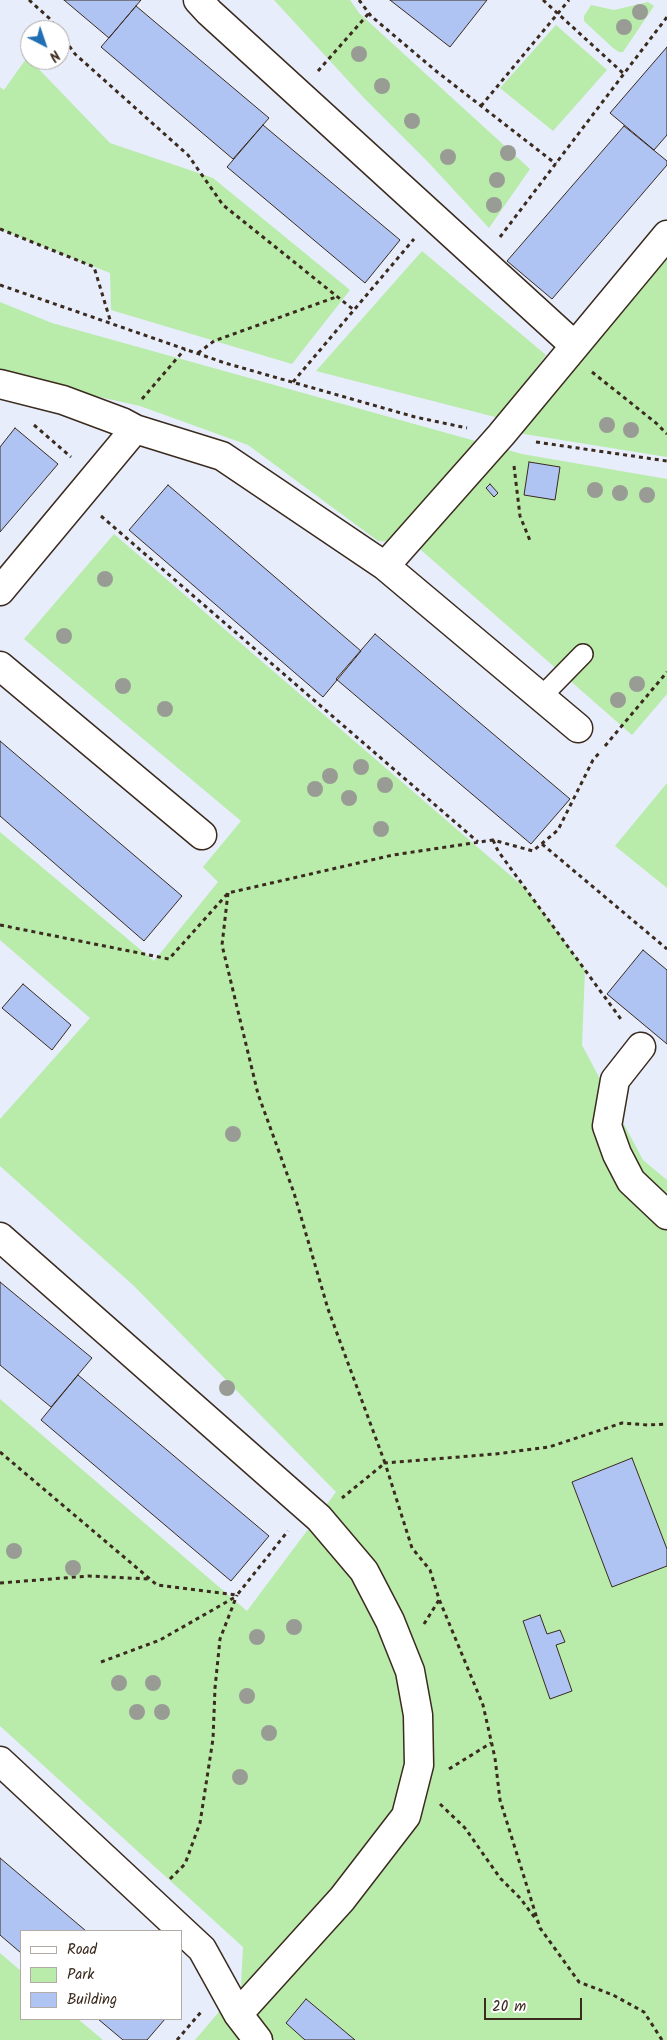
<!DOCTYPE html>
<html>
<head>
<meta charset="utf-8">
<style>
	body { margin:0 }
	#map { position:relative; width:667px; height:2040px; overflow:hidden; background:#e7edfb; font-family:Kalam,sans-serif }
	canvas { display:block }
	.legend { position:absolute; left:20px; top:1930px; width:162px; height:90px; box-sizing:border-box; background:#fff; border:1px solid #b1aaa5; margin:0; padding:6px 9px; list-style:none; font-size:15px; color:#3b2a1e }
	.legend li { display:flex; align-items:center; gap:10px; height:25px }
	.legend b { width:25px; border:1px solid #b1aaa5 }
	.north { position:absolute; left:20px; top:20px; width:50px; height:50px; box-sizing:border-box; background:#fff; border:1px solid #b1aaa5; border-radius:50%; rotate:139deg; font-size:14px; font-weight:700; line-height:20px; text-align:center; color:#3b2a1e }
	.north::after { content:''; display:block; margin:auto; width:18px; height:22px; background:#1f6fb2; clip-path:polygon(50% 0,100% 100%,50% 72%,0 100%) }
	.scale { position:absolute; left:484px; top:1998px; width:98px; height:22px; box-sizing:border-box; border:2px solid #3b2a1e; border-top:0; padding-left:6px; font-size:15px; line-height:18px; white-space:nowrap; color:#3b2a1e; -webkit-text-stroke:4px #fff; paint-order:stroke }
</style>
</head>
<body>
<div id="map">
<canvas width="667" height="2040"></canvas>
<ul class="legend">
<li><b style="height:6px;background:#fff"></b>Road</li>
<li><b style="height:14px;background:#b9ebab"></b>Park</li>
<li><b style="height:14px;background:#afc4f3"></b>Building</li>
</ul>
<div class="north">N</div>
<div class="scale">20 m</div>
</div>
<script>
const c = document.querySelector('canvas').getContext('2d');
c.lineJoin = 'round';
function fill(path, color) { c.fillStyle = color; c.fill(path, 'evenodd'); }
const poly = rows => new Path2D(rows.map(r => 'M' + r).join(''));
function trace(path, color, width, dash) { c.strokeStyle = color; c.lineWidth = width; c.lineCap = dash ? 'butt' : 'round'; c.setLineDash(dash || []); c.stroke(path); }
const green = poly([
	[274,0,350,0,359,13,530,169,489,228,428,162,364,98],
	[648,2,654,6,623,52,619,52,613,48,584,21,584,16,591,5,614,10],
	[556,25,607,70,553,131,500,88],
	[28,56,30,60,110,143,213,178,350,290,292,364,111,310,110,273,0,229,0,87,4,90],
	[422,251,546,355,499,418,316,371],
	[667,258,667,457,518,433,569,373],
	[0,302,52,323,522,454,667,479,667,694,632,735,413,543,378,541,248,445,140,406,0,375],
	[114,534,525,888,585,970,582,1045,643,1160,667,1180,667,2040,195,2040,241,1986,243,1947,0,1726,0,1399,247,1611,336,1492,134,1286,0,1166,0,1119,90,1018,0,940,0,832,154,961,218,882,203,867,241,821,24,639],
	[667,783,667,888,615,846],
	[0,1953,21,1971,21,2019,78,2019,103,2040,0,2040]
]);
const building = poly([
	[64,0,141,0,109,38,64,0],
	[390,0,487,0,450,47,390,0],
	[136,6,269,118,233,159,101,47,136,6],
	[667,47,667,135,654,150,610,113,667,47],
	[263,125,400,240,365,283,227,167,263,125],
	[624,126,667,161,667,165,552,299,507,261,624,126],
	[15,428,58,464,0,532,0,447,15,428],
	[529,462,560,467,555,500,524,495,529,462],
	[490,484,498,493,494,497,486,488,490,484],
	[168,485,361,651,323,697,129,530,168,485],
	[375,634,570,799,531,844,336,679,375,634],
	[0,741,182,896,144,941,0,816,0,741],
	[643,950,667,970,667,1044,607,994,643,950],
	[23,984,71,1025,52,1050,2,1008,23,984],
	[0,1282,92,1358,51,1407,0,1365,0,1282],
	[78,1375,269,1536,231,1581,41,1420,78,1375],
	[632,1458,667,1549,667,1566,612,1587,572,1482,632,1458],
	[540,1615,547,1634,560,1630,565,1642,556,1645,572,1691,550,1699,523,1621,540,1615],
	[0,1858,86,1931,21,1931,21,1953,0,1935,0,1858],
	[306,1999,355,2040,305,2040,286,2023,306,1999],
	[98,2019,165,2019,147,2040,123,2040,98,2019]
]);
const path = poly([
	[29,0,49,18,58,30],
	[359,0,371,16,436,71,556,164],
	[543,0,624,74],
	[60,33,75,54,188,155,223,205,354,310],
	[318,71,369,13],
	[481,106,569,0],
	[0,229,94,267,111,323],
	[500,237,667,17],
	[0,285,225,363,415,417,467,428],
	[198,353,214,341,336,297],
	[592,372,656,423,667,434],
	[293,382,414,239],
	[142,399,185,349],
	[34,425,71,457],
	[536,442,667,461],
	[514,466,520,516,531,543],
	[101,516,478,842],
	[605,746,667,672],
	[493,840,498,851,623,1022],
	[542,844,667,949],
	[228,893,222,945,258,1094,294,1193,328,1309,385,1463,342,1498],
	[0,925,169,959,228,893,393,855,493,840,533,851,558,830,593,760,601,751],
	[0,1452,157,1585,237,1595,288,1531],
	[0,1583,89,1576,148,1579],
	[424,1624,439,1600],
	[101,1662,160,1640,237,1596],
	[449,1769,491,1743],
	[440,1804,465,1828,500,1878,520,1898,538,1922],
	[170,1879,185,1864,200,1823,213,1739,215,1688,220,1639,237,1595],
	[177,2040,201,2012],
	[662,2040,644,2012,613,1995,579,1982,540,1928,500,1800,495,1758,483,1705,439,1599,430,1570,412,1548,385,1463,495,1454,549,1447,622,1423,648,1425,667,1424]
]);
const service = poly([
	[541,697,583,654]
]);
const minor = poly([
	[198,0,209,12,575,346],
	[0,384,63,400,122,422,135,429],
	[385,566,578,728],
	[0,591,135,429,222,456,385,566,501,435,667,235],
	[0,666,202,835],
	[641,1047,615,1080,607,1126,617,1154,631,1181,667,1215],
	[0,1237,319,1518,364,1571,390,1621,410,1671,418,1715,419,1765,406,1816,342,1899,238,2014],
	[0,1761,202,1949,238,2014,258,2040]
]);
const trees = [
	[640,12],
	[624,27],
	[359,54],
	[382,86],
	[412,121],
	[508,153],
	[448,157],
	[497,180],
	[494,205],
	[607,425],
	[631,430],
	[595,490],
	[620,493],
	[647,495],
	[105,579],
	[64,636],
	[637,684],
	[123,686],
	[618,700],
	[165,709],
	[361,767],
	[330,776],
	[385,785],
	[315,789],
	[349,798],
	[381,829],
	[233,1134],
	[227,1388],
	[14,1551],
	[73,1568],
	[294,1627],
	[257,1637],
	[119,1683],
	[153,1683],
	[247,1696],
	[137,1712],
	[162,1712],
	[269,1733],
	[240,1777]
];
fill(green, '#b9ebab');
fill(building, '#afc4f3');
trace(building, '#3b2a1e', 1);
trace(service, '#3b2a1e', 22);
trace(minor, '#3b2a1e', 31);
trace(path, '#3b2a1e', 3, [4, 4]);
trace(service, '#fff', 19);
trace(minor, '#fff', 28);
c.fillStyle = '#999c95';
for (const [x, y] of trees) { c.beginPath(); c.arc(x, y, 8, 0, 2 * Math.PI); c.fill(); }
</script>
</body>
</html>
